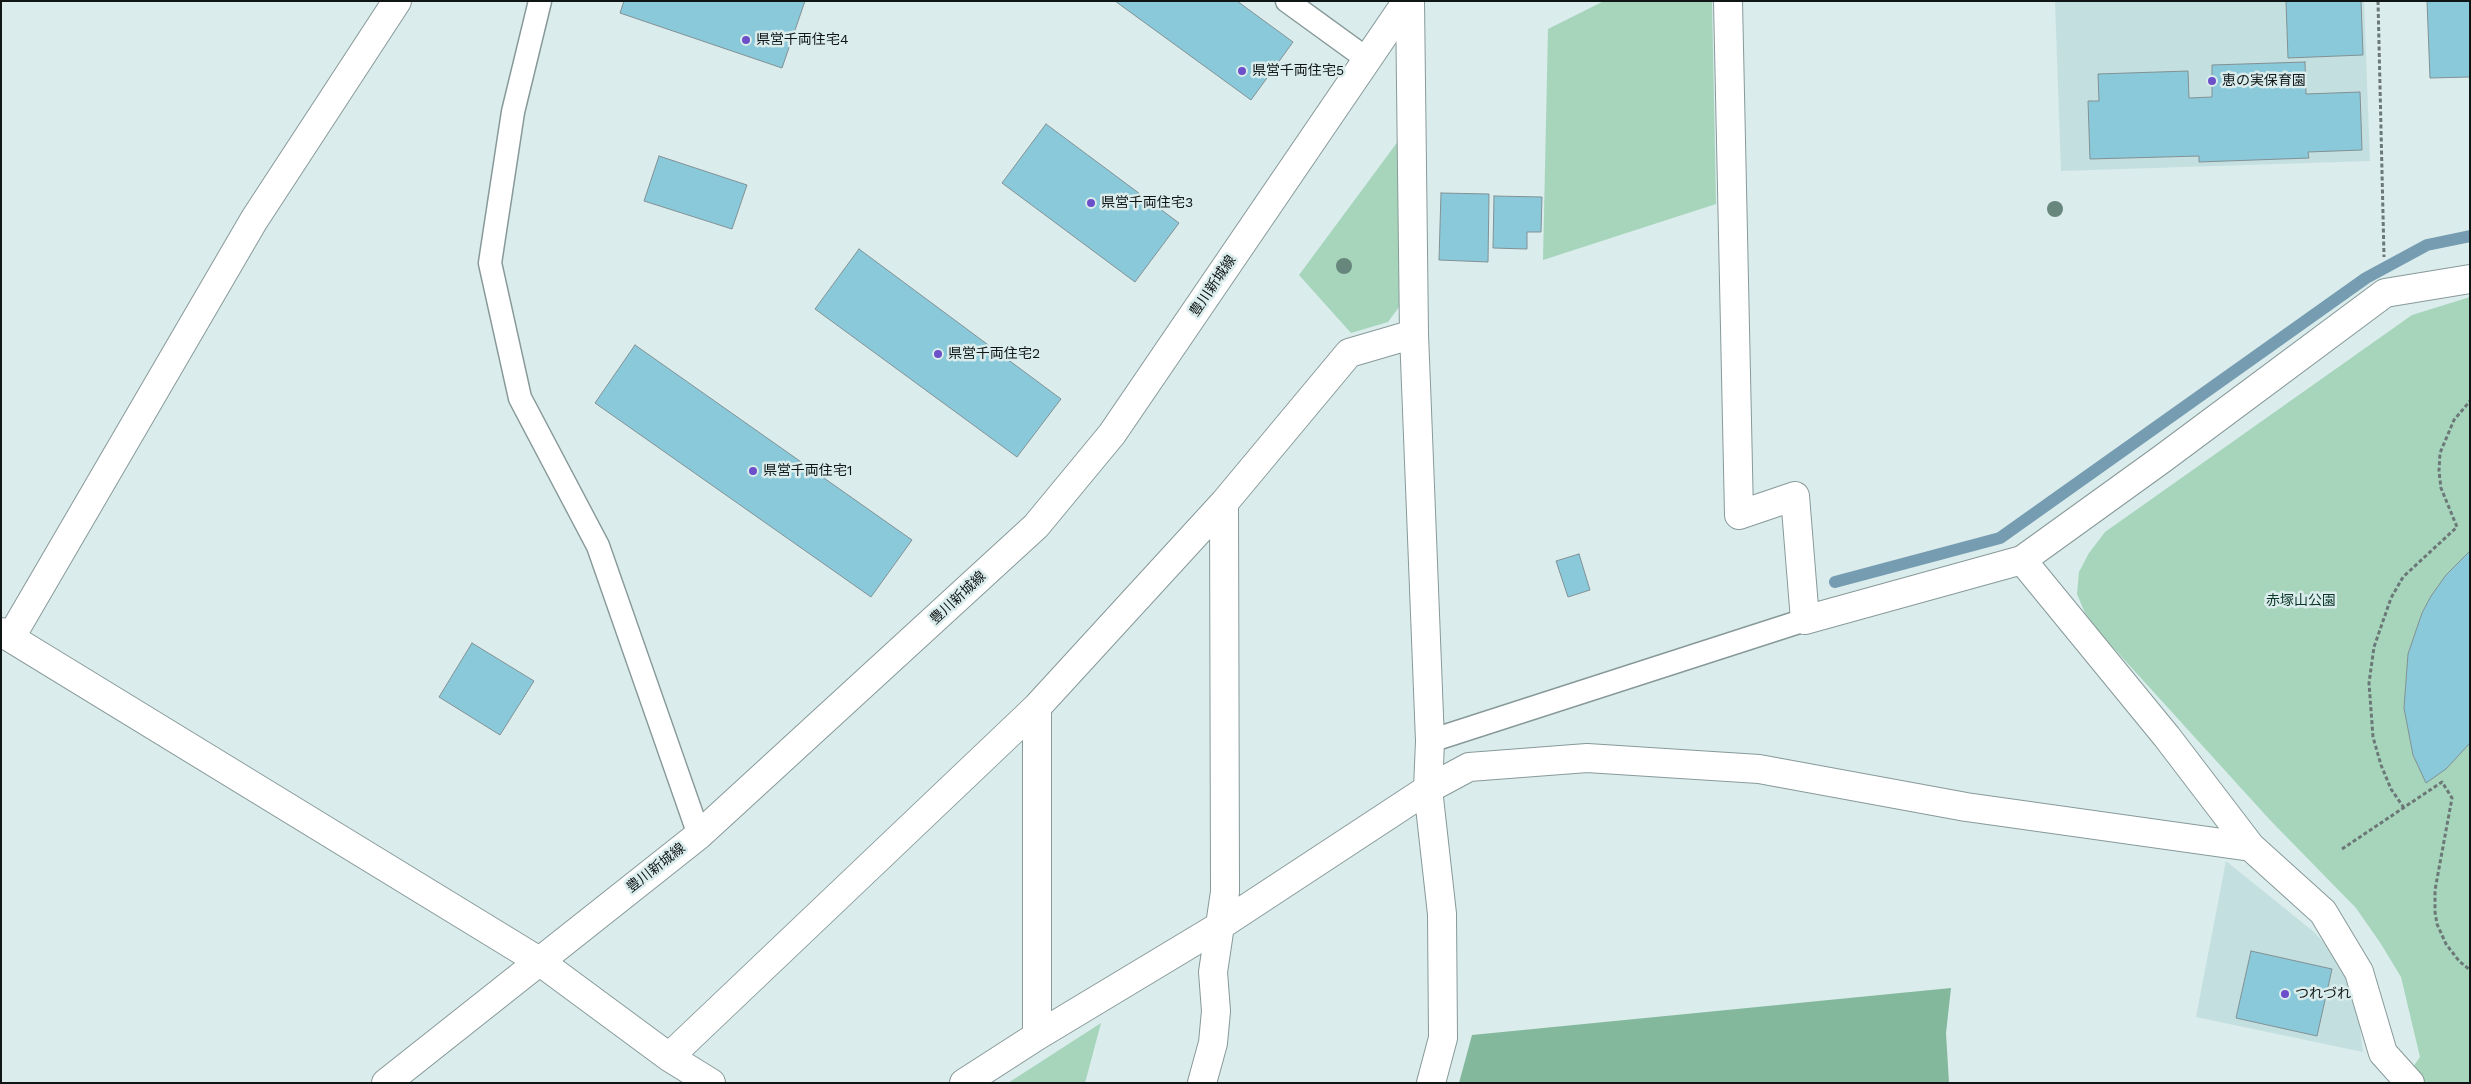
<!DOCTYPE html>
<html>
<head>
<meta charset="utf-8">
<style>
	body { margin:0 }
	#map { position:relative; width:2471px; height:1084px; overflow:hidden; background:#daecec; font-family:"Work Sans",sans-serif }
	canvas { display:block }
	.frame { position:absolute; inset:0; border:2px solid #101616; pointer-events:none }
</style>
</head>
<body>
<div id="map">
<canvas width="2471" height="1084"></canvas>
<div class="frame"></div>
</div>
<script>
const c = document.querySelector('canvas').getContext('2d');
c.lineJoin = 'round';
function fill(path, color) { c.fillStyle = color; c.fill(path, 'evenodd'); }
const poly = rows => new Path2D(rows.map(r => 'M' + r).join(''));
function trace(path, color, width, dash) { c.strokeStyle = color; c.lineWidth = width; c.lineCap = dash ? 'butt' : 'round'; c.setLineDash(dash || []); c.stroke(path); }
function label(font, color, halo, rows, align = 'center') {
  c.font = font + ' "Work Sans","Noto Sans JP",sans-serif'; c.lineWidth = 5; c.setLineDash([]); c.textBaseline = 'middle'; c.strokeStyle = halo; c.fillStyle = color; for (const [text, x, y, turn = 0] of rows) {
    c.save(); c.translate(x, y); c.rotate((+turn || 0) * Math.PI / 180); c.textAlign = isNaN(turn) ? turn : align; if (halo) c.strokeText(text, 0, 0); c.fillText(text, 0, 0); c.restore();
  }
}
const built = poly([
	[2055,1,2364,1,2370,161,2061,171],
	[2226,861,2314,932,2339,959,2356,996,2363,1052,2196,1017]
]);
const green = poly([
	[1604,1,1712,1,1716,204,1543,260,1548,29],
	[1399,140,1402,303,1388,322,1351,333,1299,275],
	[2470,297,2470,1083,2402,1083,2420,1057,2401,977,2381,944,2356,908,2270,820,2100,633,2085,613,2077,594,2079,572,2089,553,2105,532,2412,315],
	[1101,1023,1085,1083,1008,1083]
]);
const forest = poly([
	[1951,988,1946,1033,1949,1083,1459,1083,1472,1035]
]);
const stream = poly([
	[1835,582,2000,538,2366,278,2427,245,2470,236]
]);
const building = poly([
	[624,1,805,1,782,68,620,13,624,1],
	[1115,1,1237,1,1293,42,1251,100,1115,1],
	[2286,1,2361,1,2363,55,2288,58,2286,1],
	[2427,1,2470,1,2470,77,2430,78,2427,1],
	[2305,62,2306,94,2360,92,2362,150,2308,152,2309,158,2199,162,2199,156,2090,159,2088,101,2099,101,2098,74,2188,71,2189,98,2212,97,2212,65,2305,62],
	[1046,124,1179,223,1135,282,1002,183,1046,124],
	[659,156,747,185,732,229,644,201,659,156],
	[1441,193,1489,194,1488,262,1439,260,1441,193],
	[1494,196,1542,197,1541,232,1527,232,1527,249,1493,248,1494,196],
	[859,249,1061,399,1017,457,815,309,859,249],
	[635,345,912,540,871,597,595,403,635,345],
	[2470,551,2470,743,2446,769,2426,783,2413,755,2404,708,2408,654,2422,613,2431,596,2446,575,2470,551],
	[1579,554,1590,590,1568,597,1556,561,1579,554],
	[472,643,534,681,500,735,439,697,472,643],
	[2251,951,2332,969,2317,1036,2236,1018,2251,951]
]);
const path = poly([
	[2378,1,2384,257],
	[2404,808,2391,789,2381,765,2373,737,2369,683,2374,647,2391,598,2403,577,2457,527,2441,488,2439,471,2440,453,2454,420,2470,401],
	[2342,849,2442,782,2452,798,2435,890,2435,912,2437,924,2446,944,2459,961,2470,970]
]);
const service = poly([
	[540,1,513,112,490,263,520,398,598,546,699,835],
	[1287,1,1367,59],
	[1430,741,1805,620]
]);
const minor = poly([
	[1410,1,1414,334,1430,741,1428,789,1442,914,1443,1038,1431,1083],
	[1728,1,1739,515,1795,496,1805,620,2022,560,2162,459,2385,293,2470,279],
	[2022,560,2167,737,2251,847,2323,912,2359,972,2383,1053,2410,1083],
	[1,632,539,961,669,1057,711,1083],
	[11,637,254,220,397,1],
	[1037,1036,1037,707],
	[669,1057,1037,707,1224,503,1349,353,1414,334],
	[964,1083,1037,1036,1218,927,1428,789,1469,767,1587,758,1759,769,1966,807,2251,847],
	[1202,1083,1213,1043,1216,1011,1213,972,1225,892,1224,503]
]);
const primary = poly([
	[386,1083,699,835,1036,526,1112,434,1407,1]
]);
const trees = [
	[2055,209],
	[1344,266]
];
const markers = [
	[746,40,5,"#6b50c9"],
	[1242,71,5,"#6b50c9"],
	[2212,81,5,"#6b50c9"],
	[1091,203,5,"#6b50c9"],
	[938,354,5,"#6b50c9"],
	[753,471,5,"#6b50c9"],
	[2285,994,5,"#6b50c9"]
];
const poiNames = [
	["県営千両住宅4",756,40],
	["県営千両住宅5",1252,71],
	["恵の実保育園",2222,81],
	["県営千両住宅3",1101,203],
	["県営千両住宅2",948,354],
	["県営千両住宅1",763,471],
	["つれづれ",2295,994]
];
const streetNames = [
	["豊川新城線",1213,286,-56],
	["豊川新城線",958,598,-43],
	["豊川新城線",656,868,-38]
];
const parkNames = [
	["赤塚山公園",2301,601]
];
fill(built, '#c4dfdf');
fill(green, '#a6d5bb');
fill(forest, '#84b89c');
trace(stream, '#769cb1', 12);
fill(building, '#8ac9d9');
trace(building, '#829195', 1);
trace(service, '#899', 25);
trace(minor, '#899', 30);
trace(primary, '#899', 30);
trace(path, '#6c7878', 3, [4, 2.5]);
trace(service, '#fff', 22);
trace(minor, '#fff', 28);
trace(primary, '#fff', 28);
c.fillStyle = '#67877d';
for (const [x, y] of trees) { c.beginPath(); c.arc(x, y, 8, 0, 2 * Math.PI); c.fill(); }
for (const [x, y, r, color] of markers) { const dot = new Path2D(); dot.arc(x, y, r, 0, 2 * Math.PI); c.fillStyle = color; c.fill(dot); trace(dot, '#daecec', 2); }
label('14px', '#101616', '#daecec', poiNames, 'left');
label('14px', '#101616', '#daecec', streetNames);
label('14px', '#093523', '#daecec', parkNames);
</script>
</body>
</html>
